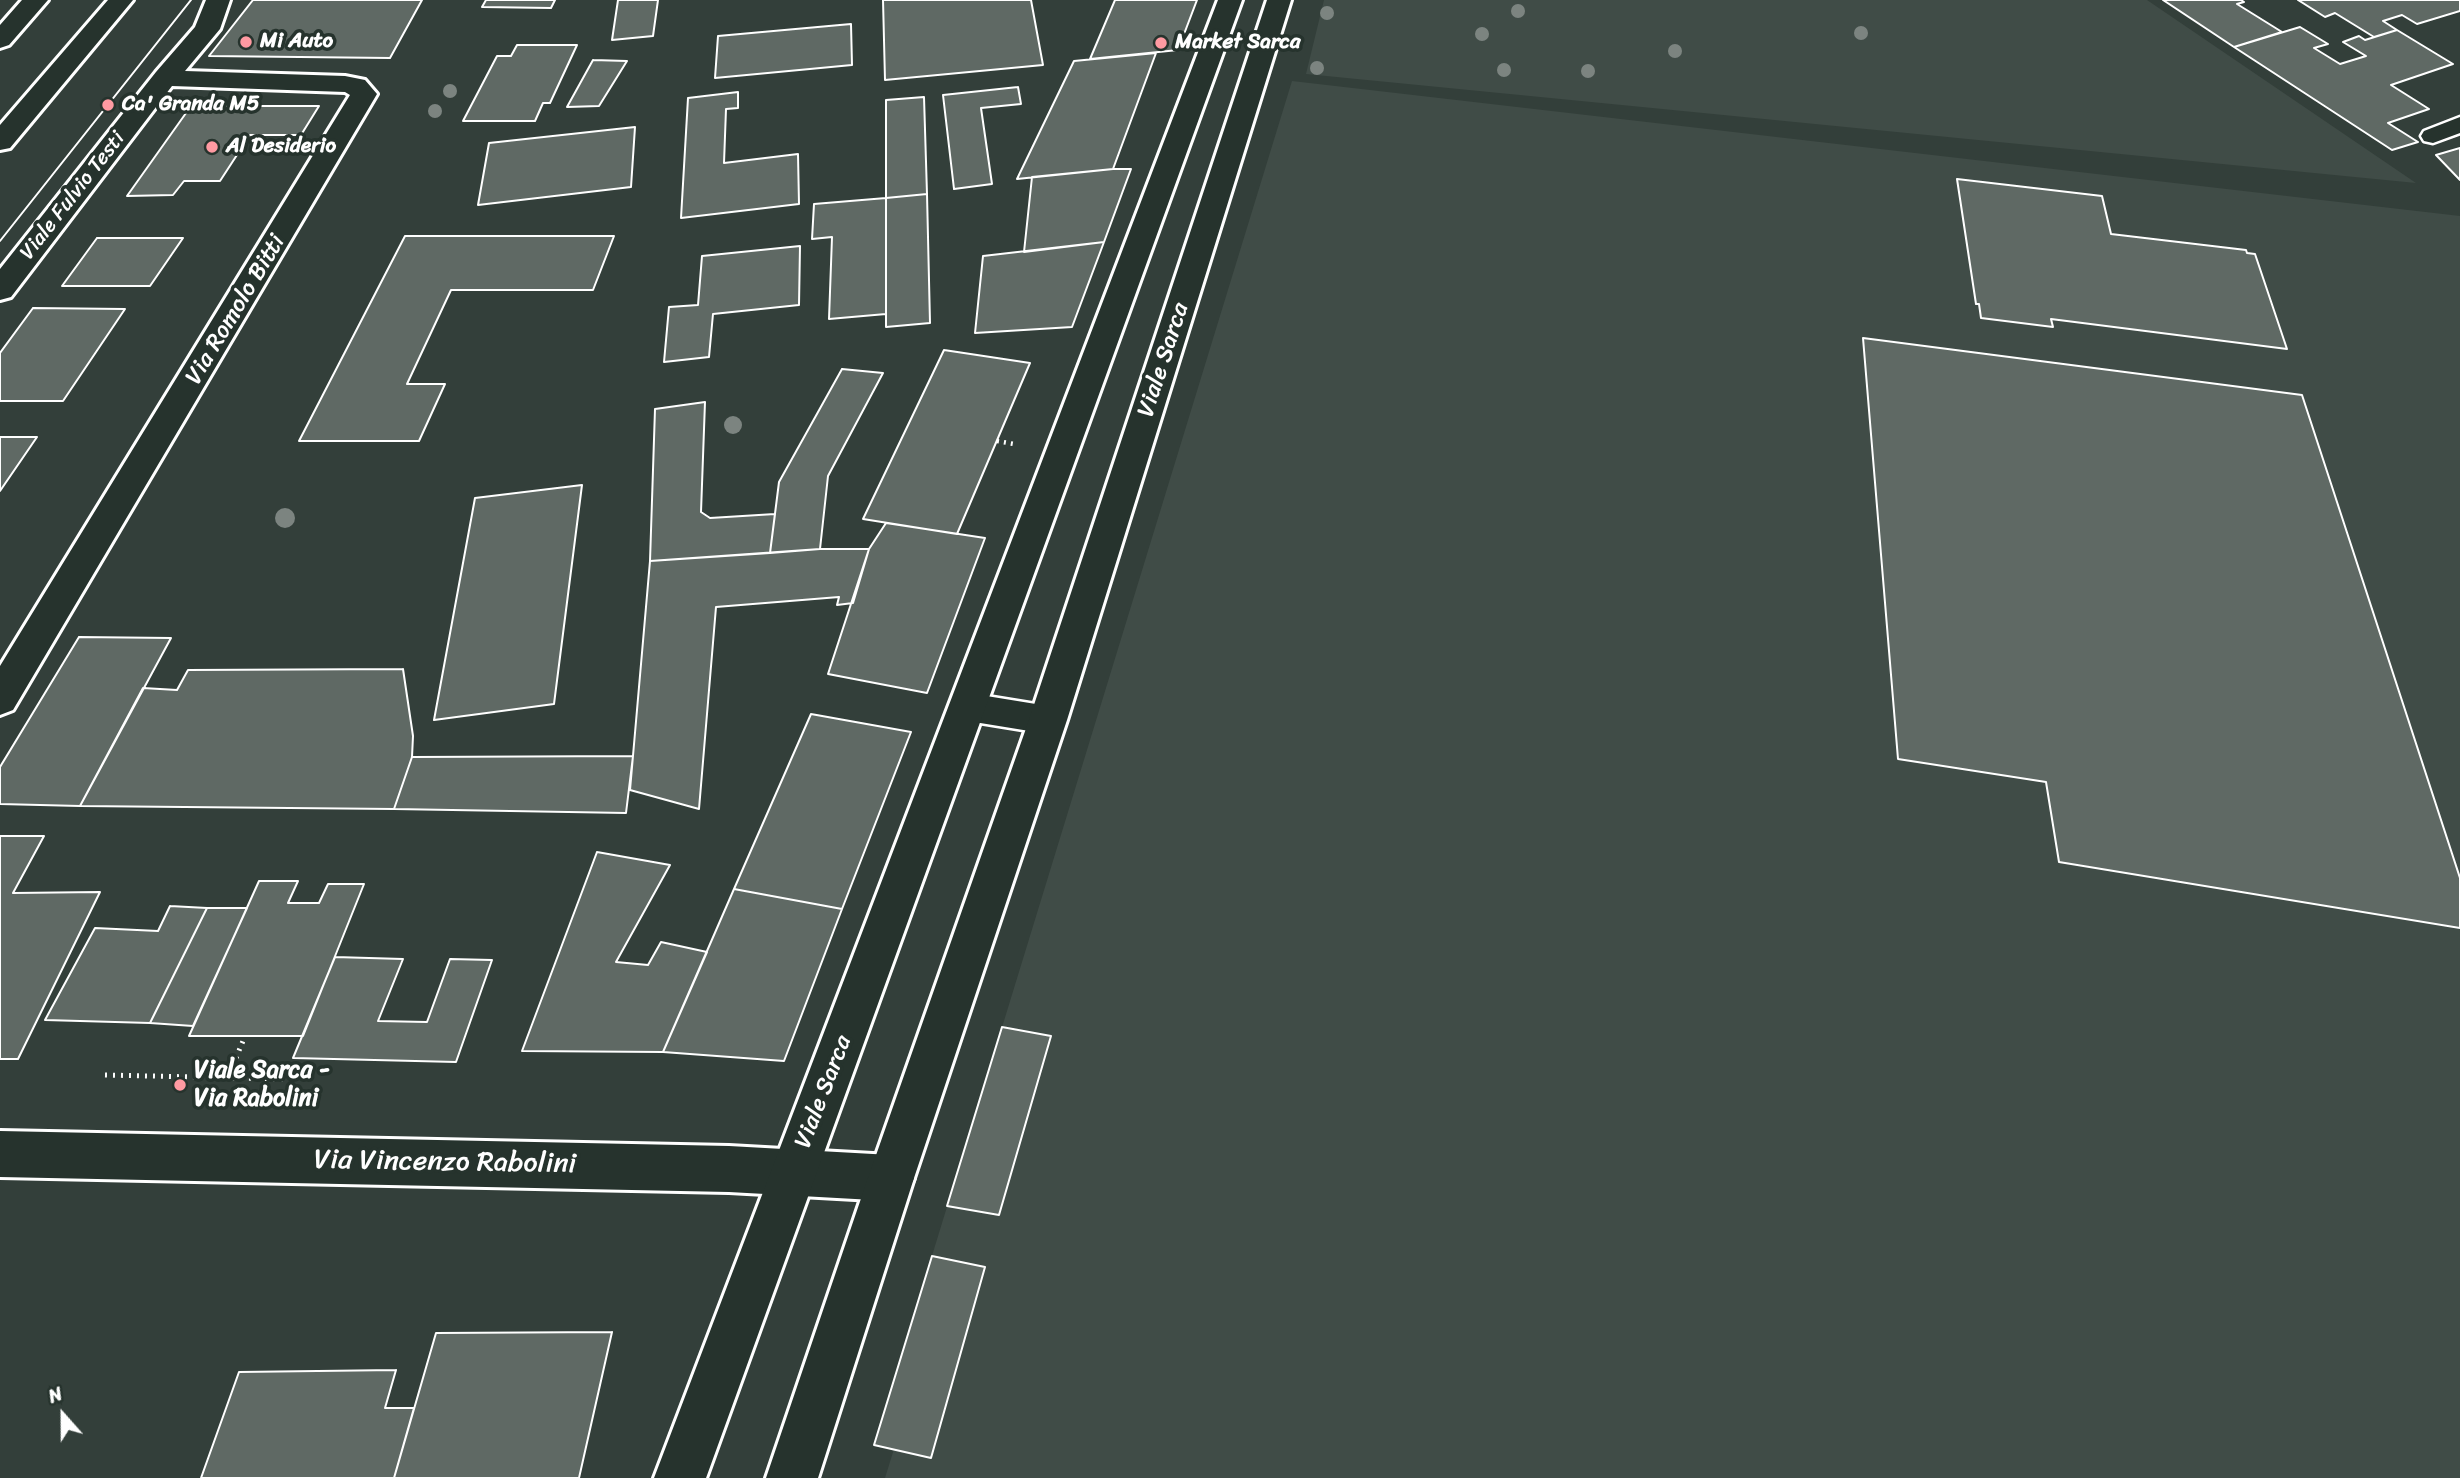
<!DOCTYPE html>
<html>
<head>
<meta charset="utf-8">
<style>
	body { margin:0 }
	#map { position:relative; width:2460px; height:1478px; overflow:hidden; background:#333f3a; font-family:Sriracha,sans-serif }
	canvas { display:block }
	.north { position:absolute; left:28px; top:1380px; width:70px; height:70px; -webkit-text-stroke:5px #26332d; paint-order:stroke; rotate:339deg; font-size:19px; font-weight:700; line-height:28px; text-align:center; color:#fff }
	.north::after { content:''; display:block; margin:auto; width:24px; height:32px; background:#fff; clip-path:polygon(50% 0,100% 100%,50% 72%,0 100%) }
</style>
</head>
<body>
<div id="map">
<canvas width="2460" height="1478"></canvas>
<div class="north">N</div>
</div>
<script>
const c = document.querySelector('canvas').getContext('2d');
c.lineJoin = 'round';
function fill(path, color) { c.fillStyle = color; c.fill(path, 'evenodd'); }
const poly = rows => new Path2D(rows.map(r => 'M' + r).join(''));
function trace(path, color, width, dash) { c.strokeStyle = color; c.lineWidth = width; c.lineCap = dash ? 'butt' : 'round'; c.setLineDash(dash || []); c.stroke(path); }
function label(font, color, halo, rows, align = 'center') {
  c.font = font + ' Sriracha,sans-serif'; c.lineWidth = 7; c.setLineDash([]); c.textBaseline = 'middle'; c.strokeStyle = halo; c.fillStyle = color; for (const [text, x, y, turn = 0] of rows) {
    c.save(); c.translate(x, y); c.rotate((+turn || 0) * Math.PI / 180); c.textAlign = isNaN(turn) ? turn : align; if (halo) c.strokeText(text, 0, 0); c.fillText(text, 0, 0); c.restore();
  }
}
const built = poly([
	[1324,0,2147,0,2416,183,1306,74],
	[1292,81,2460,216,2460,1478,885,1478,894,1449,874,1445]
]);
const building = poly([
	[253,0,422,0,390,58,209,56,253,0],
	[486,0,555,0,551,8,482,7,486,0],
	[618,0,658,0,653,36,612,40,618,0],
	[883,0,1031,0,1043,65,885,80,883,0],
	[1115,0,1197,0,1178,50,1090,59,1115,0],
	[2163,0,2241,0,2244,2,2237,4,2282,32,2234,47,2163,0],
	[2298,0,2460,0,2460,11,2417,24,2402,15,2383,21,2397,30,2374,37,2335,13,2325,17,2298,0],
	[851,24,852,65,715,78,718,36,851,24],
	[2300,27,2328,44,2314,48,2340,64,2366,56,2343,42,2359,36,2365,40,2397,30,2453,64,2391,85,2429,109,2388,123,2418,142,2392,150,2234,47,2300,27],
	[517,45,577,45,550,103,543,103,535,121,463,121,497,56,511,56,517,45],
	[1156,53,1113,169,1017,179,1074,61,1156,53],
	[593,60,627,61,599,106,567,107,593,60],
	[1018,87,1021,104,981,108,992,184,954,189,943,95,1018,87],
	[738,92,738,108,726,109,724,163,798,154,799,204,681,218,688,98,738,92],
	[924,97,927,194,886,198,886,100,924,97],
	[191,106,319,106,301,135,250,135,220,181,184,181,173,195,127,196,191,106],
	[635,127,631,187,478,205,489,143,635,127],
	[2460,148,2460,180,2436,155,2460,148],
	[1113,169,1131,169,1104,242,1024,252,1032,177,1113,169],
	[1957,179,2102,196,2111,234,2246,250,2247,253,2255,254,2287,349,2051,319,2053,327,1981,318,1979,304,1976,304,1957,179],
	[927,194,930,323,886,327,886,198,927,194],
	[886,198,886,314,829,319,832,237,812,239,814,204,886,198],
	[405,236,614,236,593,290,451,290,407,384,445,384,419,441,299,441,405,236],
	[97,238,183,238,150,286,62,286,97,238],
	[1104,242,1072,327,975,333,983,256,1104,242],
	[800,246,799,305,713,314,709,357,664,362,669,307,698,305,702,256,800,246],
	[33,308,125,309,63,401,0,401,0,353,33,308],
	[1863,338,2302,395,2460,878,2460,928,2059,862,2046,782,1898,759,1863,338],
	[944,350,1030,363,957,534,863,519,944,350],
	[842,369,883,373,828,476,820,549,770,553,779,482,842,369],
	[705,402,701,512,710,518,775,514,770,553,650,561,655,409,705,402],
	[0,437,37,437,0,491,0,437],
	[582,485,554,704,434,720,475,498,582,485],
	[886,523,985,538,927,693,828,674,869,549,886,523],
	[820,549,869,549,853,603,837,605,839,597,716,607,699,809,630,790,650,561,820,549],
	[79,637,171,638,80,806,0,804,0,767,79,637],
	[403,669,413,736,412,757,394,809,80,806,143,688,177,690,188,670,403,669],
	[811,714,911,732,842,909,734,889,811,714],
	[633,756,626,813,394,809,412,757,633,756],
	[0,836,44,836,13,893,100,892,18,1059,0,1059,0,836],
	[597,852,670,865,616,962,648,965,661,942,707,952,663,1052,522,1051,597,852],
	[259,881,298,881,288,903,319,903,328,884,364,884,303,1036,189,1036,259,881],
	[734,889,842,909,784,1061,663,1052,734,889],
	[170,906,207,908,150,1023,45,1020,95,928,158,931,170,906],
	[207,908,247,908,193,1026,150,1023,207,908],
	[335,957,403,959,378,1021,427,1022,450,959,492,960,456,1062,293,1058,335,957],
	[1002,1027,1051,1036,999,1215,947,1206,1002,1027],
	[932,1256,985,1267,931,1458,874,1445,932,1256],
	[612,1332,579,1478,394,1478,436,1333,612,1332],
	[396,1370,385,1408,414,1408,394,1478,201,1478,239,1372,396,1370]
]);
const pathFar1 = poly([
	[997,441,1014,444]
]);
const path = poly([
	[236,1058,245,1036],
	[105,1075,284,1079]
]);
const lane = poly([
	[2460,117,2460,133,2433,143,2424,141,2421,136,2424,131,2460,117],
	[968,693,1048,706,1060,710,1065,720,1060,730,1048,734,968,721,956,717,951,707,956,697,968,693]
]);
const street = poly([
	[206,0,230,0,220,29,185,71,345,76,365,80,377,94,13,710,0,715,0,666,350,95,345,92,172,86,11,297,0,300,0,269,156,72,195,27,206,0],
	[0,1131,729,1146,891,1155,907,1162,914,1178,907,1194,891,1201,729,1192,0,1177,0,1131]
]);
const secondary = poly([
	[1218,0,1242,0,706,1478,654,1478,1218,0],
	[1267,0,1291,0,1067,720,914,1178,818,1478,766,1478,868,1178,1029,720,1267,0]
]);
const primary = poly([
	[22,0,48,0,9,45,0,48,0,25,22,0],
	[108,0,133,0,10,148,0,150,0,125,108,0]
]);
const tram = poly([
	[0,241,191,0]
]);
const trees = [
	[1518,11,7],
	[1327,13,7],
	[1861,33,7],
	[1482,34,7],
	[1675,51,7],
	[1317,68,7],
	[1504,70,7],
	[1588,71,7],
	[450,91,7],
	[435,111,7],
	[733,425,9],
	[285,518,10]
];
const markers = [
	[246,42,7,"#ff9aa2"],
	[1161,43,7,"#ff9aa2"],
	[108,105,7,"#ff9aa2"],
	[212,147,7,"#ff9aa2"],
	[180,1085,7,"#ff9aa2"]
];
const farPoinames = [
	["Mi Auto",260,42],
	["Market Sarca",1175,43],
	["Ca' Granda M5",122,105],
	["Al Desiderio",226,147]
];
const farStreetnames = [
	["Viale Fulvio Testi",73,196,-52]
];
const streetNames = [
	["Via Romolo Bitti",236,310,-59],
	["Viale Sarca",1164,360,-72],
	["Viale Sarca",824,1092,-69]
];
const poiNames = [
	["Viale Sarca -",194,1071],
	["Via Rabolini",194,1099]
];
const nearStreetnames = [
	["Via Vincenzo Rabolini",445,1163,1]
];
fill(built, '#404c47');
fill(building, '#5f6964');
trace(building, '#fff', 2);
trace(lane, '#fff', 5);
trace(street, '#fff', 6);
trace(secondary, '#fff', 6);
trace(primary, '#fff', 6);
trace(pathFar1, '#fff', 4.5, [2, 5]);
trace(path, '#fff', 5, [2, 6]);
fill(lane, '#26332d');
fill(street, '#26332d');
fill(secondary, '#26332d');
fill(primary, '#26332d');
trace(tram, '#fff', 2);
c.fillStyle = '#7c8480';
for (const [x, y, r] of trees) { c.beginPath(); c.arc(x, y, r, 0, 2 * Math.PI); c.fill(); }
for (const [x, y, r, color] of markers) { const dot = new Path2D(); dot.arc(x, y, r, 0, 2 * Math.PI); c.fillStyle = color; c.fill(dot); trace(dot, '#26332d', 2.5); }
label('bold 21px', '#fff', '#26332d', farPoinames, 'left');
label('21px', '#fff', '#26332d', farStreetnames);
label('24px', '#fff', '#26332d', streetNames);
label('bold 24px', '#fff', '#26332d', poiNames, 'left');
label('28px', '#fff', '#26332d', nearStreetnames);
</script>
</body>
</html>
